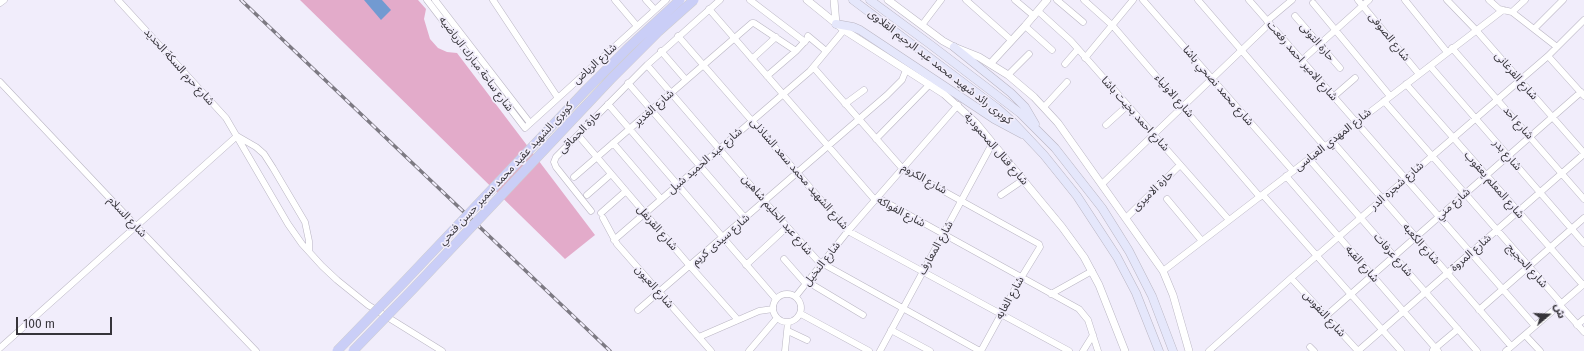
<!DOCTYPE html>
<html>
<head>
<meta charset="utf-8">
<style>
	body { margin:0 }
	#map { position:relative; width:1584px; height:351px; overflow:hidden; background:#f1edfb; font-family:"Fira Sans","Noto Sans Arabic",sans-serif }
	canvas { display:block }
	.north { position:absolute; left:1528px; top:295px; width:40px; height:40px; -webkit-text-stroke:3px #f1edfb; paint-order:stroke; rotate:71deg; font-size:11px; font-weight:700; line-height:16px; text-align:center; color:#36343a }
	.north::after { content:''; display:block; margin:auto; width:14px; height:18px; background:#36343a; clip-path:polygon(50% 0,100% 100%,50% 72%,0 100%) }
	.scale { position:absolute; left:16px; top:317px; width:96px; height:18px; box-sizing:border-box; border:2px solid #36343a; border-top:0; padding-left:5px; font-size:12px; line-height:14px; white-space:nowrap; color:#36343a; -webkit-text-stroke:3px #f1edfb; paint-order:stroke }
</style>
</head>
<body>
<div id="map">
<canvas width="1584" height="351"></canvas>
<div class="north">ش</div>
<div class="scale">100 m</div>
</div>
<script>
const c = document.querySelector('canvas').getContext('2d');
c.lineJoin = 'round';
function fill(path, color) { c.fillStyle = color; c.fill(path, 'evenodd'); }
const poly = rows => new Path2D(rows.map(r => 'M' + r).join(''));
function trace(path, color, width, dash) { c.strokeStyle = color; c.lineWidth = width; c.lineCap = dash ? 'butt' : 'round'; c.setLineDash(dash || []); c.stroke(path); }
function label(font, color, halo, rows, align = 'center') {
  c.font = font + ' "Fira Sans","Noto Sans Arabic",sans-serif'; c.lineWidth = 3.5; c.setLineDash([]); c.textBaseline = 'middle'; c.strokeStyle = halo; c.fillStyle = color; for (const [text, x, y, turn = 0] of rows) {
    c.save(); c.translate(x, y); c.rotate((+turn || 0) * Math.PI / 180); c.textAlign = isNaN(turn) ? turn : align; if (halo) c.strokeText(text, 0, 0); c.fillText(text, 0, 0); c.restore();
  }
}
const green = poly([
	[300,0,418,0,426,9,424,19,430,39,438,48,447,52,457,53,595,235,565,259]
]);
const water = poly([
	[364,0,382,0,391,10,381,20]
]);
const minor = poly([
	[118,0,226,118,288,224,302,244,322,266,337,280,368,305,442,351],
	[427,0,525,128,666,0],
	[435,0,530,123],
	[493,0,558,98],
	[615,0,637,26],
	[646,0,655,10],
	[750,0,805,42],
	[966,0,1011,40],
	[1015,0,1034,16],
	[1057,0,1083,22],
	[1084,0,1113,26,1260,197],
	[1143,0,1293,171],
	[1198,0,1325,147],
	[1249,0,1535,326],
	[1358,0,1419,74],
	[1405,0,1447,52],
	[1447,0,1476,30,1584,153],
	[1489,0,1499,9,1512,12,1557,47],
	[0,3,4,0],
	[1313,3,1390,96],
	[709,9,875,200,882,200,1079,309,1088,320,1098,351],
	[1038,11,1071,41,1229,220],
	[1512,12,1525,0],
	[1295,16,1340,68],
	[1267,21,1292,0],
	[922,25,941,0],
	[1025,26,1052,50],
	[1534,29,1563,0],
	[678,36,848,231,1069,351],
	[808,36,826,51],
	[1452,48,1584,199],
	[661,51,686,80],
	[1548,56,1584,96],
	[1085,58,1133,0],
	[752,59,776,37],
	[1301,61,1369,0],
	[1065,64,1078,49],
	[647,65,765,202,818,261,980,351],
	[1430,66,1584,243],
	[814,68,902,168,1039,244,1040,247,1021,278,981,351],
	[1008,75,1029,54],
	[767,76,796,51,809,37],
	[0,82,136,226,256,351],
	[628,83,746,219],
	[1406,84,1583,285],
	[1333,97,1355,78],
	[1384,101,1561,303],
	[608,104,776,299],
	[845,104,864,90],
	[1044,107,1067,82],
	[1106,125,1127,106],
	[578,135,690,266,738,320],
	[237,136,256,147,264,154,273,168,305,222,309,241,309,251],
	[876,139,930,84],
	[1332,141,1511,346],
	[613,143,661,199],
	[1309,159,1477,351],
	[1286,176,1438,351],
	[574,177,752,23,754,23,796,51],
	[1102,184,1269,24],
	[587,195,611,174],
	[1001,195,1023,180],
	[1263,195,1401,351],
	[1167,199,1202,241],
	[591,211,556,167,554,162,556,157,647,65,720,0],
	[601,213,626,191],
	[603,218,617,244,711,351],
	[1126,218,1180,165],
	[614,240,810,71,844,30],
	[784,259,806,284],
	[746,265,787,227],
	[1163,271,1503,10],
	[1291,278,1358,351],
	[808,282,863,315],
	'773 308a14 14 0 1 1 28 0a14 14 0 1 1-28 0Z',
	[1051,294,1092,271],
	[796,296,848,231,958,105],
	[1559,304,1584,332],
	[638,310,887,95,902,80,906,70],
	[1479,310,1584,218],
	[801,314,869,351],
	[1326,316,1581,92],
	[1577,325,1584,319],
	[891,330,930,351],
	[788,331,807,340],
	[1525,335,1540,351],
	[699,337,759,311,773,309],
	[1310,347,1314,351],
	[0,348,237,136],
	[1433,350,1458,329],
	[749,351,777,318],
	[785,351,788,322],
	[880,351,992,144],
	[1083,351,1093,335],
	[1209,351,1291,278,1548,56,1584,20],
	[1358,351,1584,154],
	[1506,351,1584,284]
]);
const tertiary = poly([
	[807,0,844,30,944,94,976,123,1062,227,1084,257,1099,285,1125,351],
	[834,0,836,24],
	[888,0,943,41,954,47,979,57,1008,75,1034,97,1058,123,1163,271,1173,295,1189,351],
	[991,63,1025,26,1047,0]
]);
const secondary = poly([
	[853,0,997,108,1013,122,1044,155,1077,196,1117,257,1136,293,1159,351],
	[870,0,931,45,1020,113,1055,148,1102,208,1129,251,1152,296,1173,351],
	[836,24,853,27,860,30,994,119,1022,134],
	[954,47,1011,93,1025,107,1035,124]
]);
const rail = poly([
	[241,0,610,351]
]);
const primaryBridge = poly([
	[337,351,405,281,585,91,628,48,680,0],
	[353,351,414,288,611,79,658,32,694,0]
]);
const streetNames = [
	["شارع الصوفى",1389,37,51],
	["حارة التونى",1317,42,49],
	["شارع الامير احمد رفعت",1302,61,49],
	["شارع ساحة مبارك الرياضيه",476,64,53],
	["شارع الرياض",595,64,-42],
	["شارع حرم السكة الحديد",179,67,48],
	["كوبرى رائد شهيد محمد عبد الرحيم القلاوى",940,67,38],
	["شارع الفرغانى",1516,76,49],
	["شارع محمد نصحي باشا",1218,86,49],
	["شارع الاولياء",1174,96,49],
	["شارع الغدير",654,108,-41],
	["شارع احمد بخيت باشا",1135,114,48],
	["شارع احد",1518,123,49],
	["حارة الحماقى",580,132,-45],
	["شارع المهدي العباسى",1333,140,-38],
	["شارع قنال المحمودية",996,149,49],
	["شارع بدر",1507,155,49],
	["شارع عبد الحميد شبل",705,161,-41],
	["كوبرى الشهيد عقيد محمد سمير حسن فتحي",506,174,-47],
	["شارع الشهيد محمد سعد الشاذلى",799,174,49],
	["شارع الكروم",924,179,30],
	["شارع المعلم يعقوب",1494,185,49],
	["شارع شجره الدر",1397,186,-41],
	["حارة الاميرى",1153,191,-44],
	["شارع مني",1453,204,-41],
	["شارع الفواكه",901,212,28],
	["شارع عبد الحليم شاهين",777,215,49],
	["شارع السلام",127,217,47],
	["شارع القرنفل",657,228,49],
	["شارع سيدى كريم",721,240,-41],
	["شارع الكعبه",1421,244,49],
	["شارع المعارف",936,248,-61],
	["شارع المروة",1471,253,-41],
	["شارع عرفات",1393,255,49],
	["شارع النخيل",822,264,-52],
	["شارع القبه",1362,264,49],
	["شارع الحجيج",1527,266,48],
	["شارع العيون",654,287,49],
	["شارع الغابه",1010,298,-61],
	["شارع النفوس",1324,314,48]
];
fill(green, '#e3abca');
fill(water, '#729ad1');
trace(minor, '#b9b5c2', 7);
trace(tertiary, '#b9b5c2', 8);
trace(secondary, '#b9b5c2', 9);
trace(minor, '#fff', 6);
trace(tertiary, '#fff', 7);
trace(secondary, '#e5e7fb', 8);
trace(rail, '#7d7a83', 3.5);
trace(rail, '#f1edfb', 2, [6]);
trace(primaryBridge, '#cfced0', 10, []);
trace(primaryBridge, '#cacef7', 9);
label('11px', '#36343a', '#f1edfb', streetNames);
</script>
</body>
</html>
